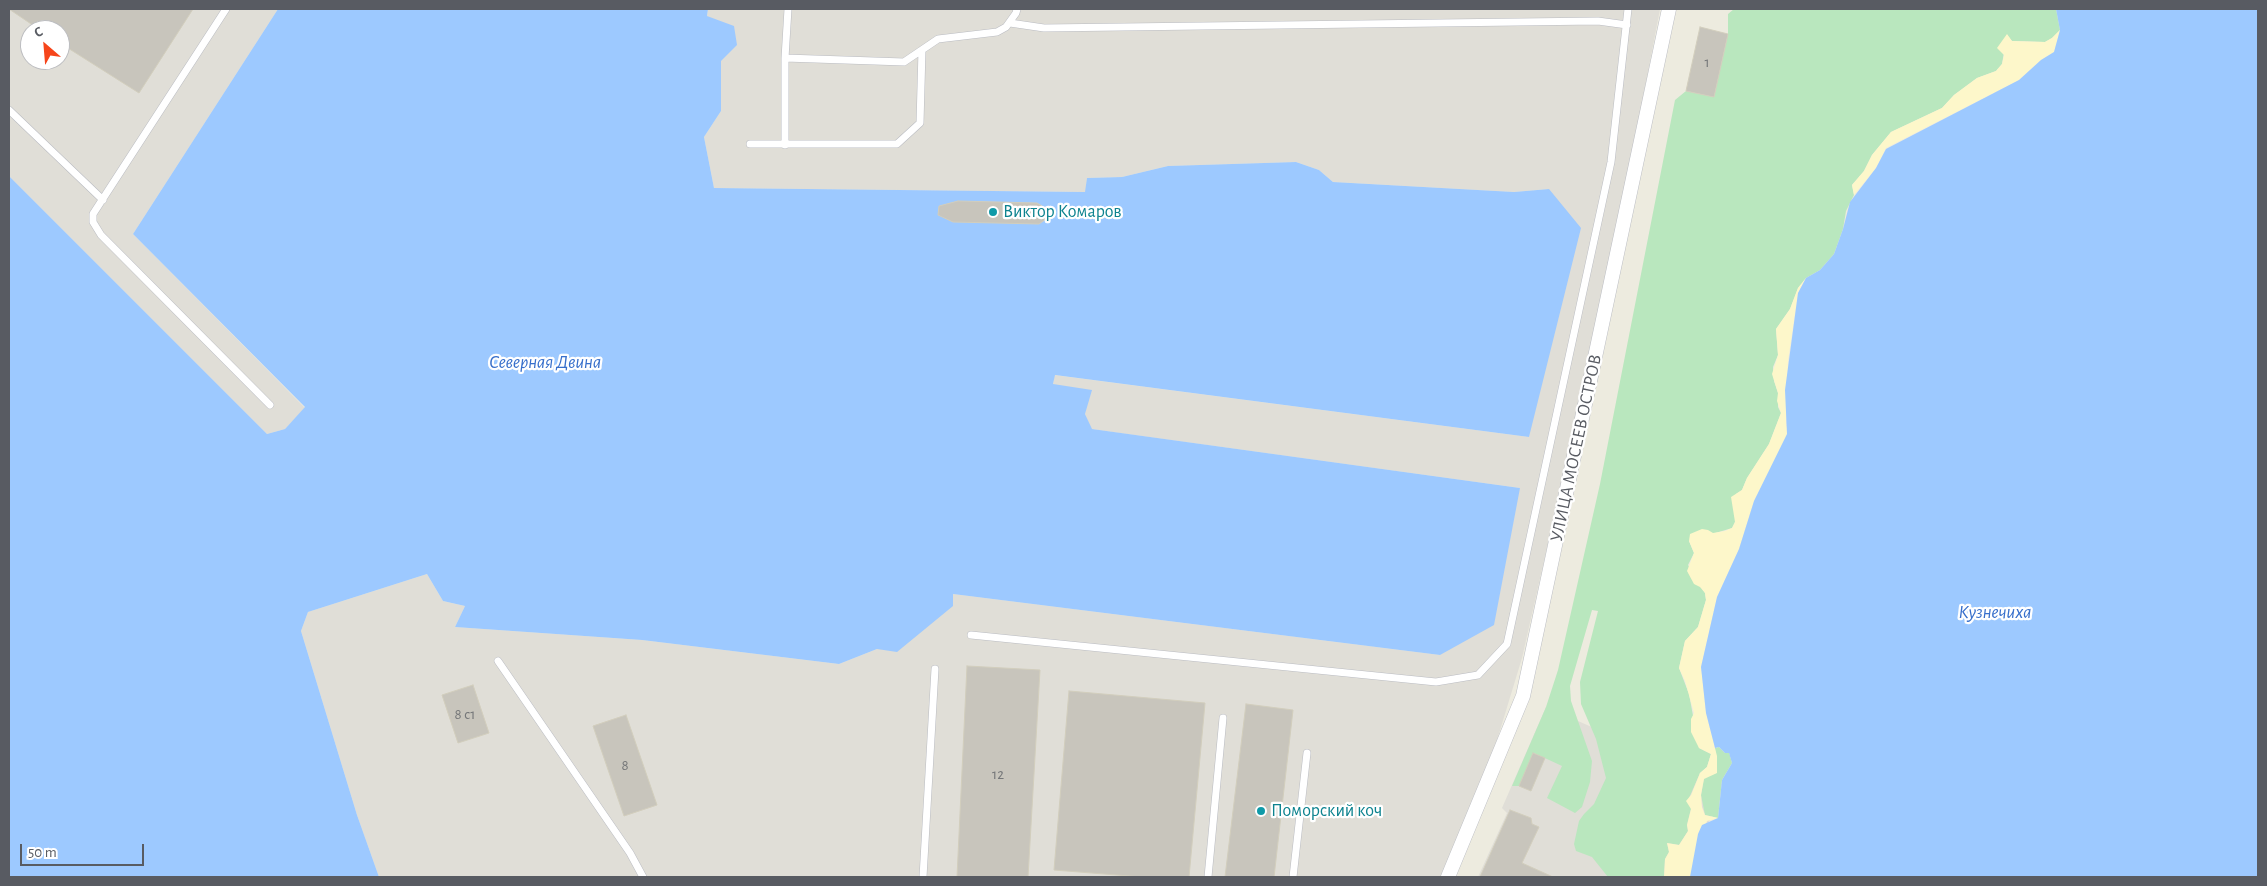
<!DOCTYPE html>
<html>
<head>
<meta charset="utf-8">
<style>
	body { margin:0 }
	#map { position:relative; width:2267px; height:886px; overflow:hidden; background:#edebdf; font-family:"Alegreya Sans",sans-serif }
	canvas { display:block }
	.frame { position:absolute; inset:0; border:10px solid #585b62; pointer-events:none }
	.north { position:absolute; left:20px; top:20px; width:50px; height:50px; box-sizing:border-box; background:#fff; border:1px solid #bcbdc0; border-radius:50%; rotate:333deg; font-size:14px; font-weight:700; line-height:20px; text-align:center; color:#585b62 }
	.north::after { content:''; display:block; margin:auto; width:18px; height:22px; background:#f6451b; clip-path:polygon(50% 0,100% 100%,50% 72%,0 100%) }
	.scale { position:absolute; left:20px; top:844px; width:124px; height:22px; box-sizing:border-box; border:2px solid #585b62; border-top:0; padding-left:6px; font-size:15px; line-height:18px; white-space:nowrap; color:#585b62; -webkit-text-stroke:4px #fff; paint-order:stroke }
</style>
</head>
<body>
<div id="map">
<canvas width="2267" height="886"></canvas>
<div class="frame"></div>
<div class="north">С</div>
<div class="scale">50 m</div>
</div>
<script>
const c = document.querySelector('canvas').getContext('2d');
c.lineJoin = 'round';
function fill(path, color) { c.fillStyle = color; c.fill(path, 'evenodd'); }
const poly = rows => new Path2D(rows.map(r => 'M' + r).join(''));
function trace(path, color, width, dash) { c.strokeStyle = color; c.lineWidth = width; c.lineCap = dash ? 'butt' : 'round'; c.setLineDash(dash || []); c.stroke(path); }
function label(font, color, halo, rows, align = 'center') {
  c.font = font + ' "Alegreya Sans",sans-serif'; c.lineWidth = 4.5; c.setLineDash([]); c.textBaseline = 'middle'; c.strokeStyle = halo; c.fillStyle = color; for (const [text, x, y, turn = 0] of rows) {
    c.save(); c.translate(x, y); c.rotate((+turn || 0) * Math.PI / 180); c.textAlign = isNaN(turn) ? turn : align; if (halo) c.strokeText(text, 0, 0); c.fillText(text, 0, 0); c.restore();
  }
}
const industrial = poly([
	[9,9,278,9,133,234,305,408,285,429,267,434,9,176],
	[30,30,60,30,60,60,30,60],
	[708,9,1660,9,1613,256,1522,658,1487,773,1441,877,379,877,357,815,301,631,308,612,427,574,443,601,465,606,455,627,642,640,839,664,877,649,953,594,1440,655,1520,488,1091,429,1085,414,1087,401,1053,385,1054,375,1529,437,1549,189,1514,192,1333,182,1319,170,1296,162,1168,166,1122,177,1087,178,1086,192,714,188,704,137,721,111,721,61,707,16],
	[1546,707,1722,784,1690,877,1478,877,1507,813,1502,808]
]);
const green = poly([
	[1734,9,2056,9,2060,30,2052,38,2045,42,2012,41,2007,35,2002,64,1996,71,1977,78,1954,95,1942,108,1891,132,1872,155,1864,171,1852,185,1854,195,1846,211,1843,229,1834,254,1820,270,1806,278,1798,288,1790,309,1776,329,1778,355,1773,367,1774,381,1778,393,1778,407,1781,413,1769,444,1747,478,1742,490,1736,494,1735,522,1732,528,1689,541,1694,553,1688,565,1705,593,1706,600,1698,627,1685,641,1679,668,1689,694,1699,748,1711,754,1707,767,1700,773,1689,798,1691,809,1687,825,1688,831,1679,845,1667,843,1669,852,1665,859,1664,877,1608,877,1592,857,1576,851,1574,844,1579,821,1584,814,1594,804,1606,778,1596,739,1581,704,1580,682,1598,611,1592,610,1570,686,1571,701,1592,761,1590,782,1582,807,1575,813,1547,798,1562,766,1534,753,1519,786,1512,786,1546,707,1558,670,1600,484,1675,100,1686,91,1714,97,1728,34,1728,14],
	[1719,747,1725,753,1729,752,1732,763,1722,780,1718,818,1705,815,1701,795,1704,778,1716,773,1715,748]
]);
const sand = poly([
	[2060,30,2054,52,2041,60,2019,80,1886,148,1876,168,1854,195,1852,185,1864,171,1872,155,1891,132,1942,108,1954,95,1977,78,1996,71,2002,64,2004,55,1997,48,2007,34,2012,41,2045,42,2052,38],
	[1806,278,1798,293,1788,361,1786,423,1788,434,1754,501,1739,549,1717,597,1701,667,1706,713,1717,756,1717,773,1704,779,1701,795,1702,807,1705,815,1718,818,1707,821,1690,877,1664,877,1665,859,1669,852,1667,843,1679,845,1688,831,1687,825,1691,809,1686,801,1691,795,1700,773,1707,767,1711,754,1699,748,1691,732,1691,719,1694,713,1685,681,1679,668,1685,641,1698,627,1706,600,1705,593,1700,587,1694,584,1687,571,1694,553,1689,541,1690,534,1702,529,1708,530,1713,533,1725,531,1732,528,1735,522,1731,497,1742,490,1747,478,1769,444,1781,413,1777,401,1778,393,1772,374,1778,355,1776,329,1790,309,1798,288]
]);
const water = poly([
	[278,9,708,9,707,16,734,26,737,45,721,61,721,111,704,137,714,188,1085,192,1087,178,1122,177,1168,166,1296,162,1319,170,1333,182,1514,192,1549,189,1581,228,1529,437,1055,375,1053,384,1092,390,1085,414,1092,429,1520,488,1494,625,1440,655,953,594,953,606,897,652,877,649,839,664,642,640,455,627,465,606,443,601,427,574,308,612,301,631,357,815,379,877,9,877,9,176,267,434,285,429,305,407,133,234],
	[2056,9,2258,9,2258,877,1690,877,1698,834,1702,825,1718,818,1722,780,1732,763,1729,753,1725,753,1719,747,1715,748,1706,713,1701,667,1717,597,1739,549,1754,501,1787,434,1785,390,1798,293,1806,278,1820,270,1834,254,1843,229,1850,202,1876,168,1886,149,2019,80,2041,60,2054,52,2060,30]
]);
const building = poly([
	[9,9,193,9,139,93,60,43,60,30,40,30,9,9],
	[1700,27,1728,34,1714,97,1686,91,1700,27],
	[958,201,1037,203,1047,209,1049,217,1039,224,953,222,938,215,939,206,958,201],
	[967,666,1040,670,1028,877,957,877,967,666],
	[473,685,489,733,458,743,442,695,473,685],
	[1069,691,1205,703,1189,877,1142,877,1054,870,1069,691],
	[1246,704,1293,710,1274,877,1225,877,1246,704],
	[626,715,657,805,624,816,593,726,626,715],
	[1533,753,1545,758,1531,791,1519,786,1533,753],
	[1510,810,1531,818,1532,824,1539,827,1522,863,1553,877,1480,877,1510,810]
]);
const lane = poly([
	[226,9,93,214,93,222,101,235,270,405],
	[1010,23,1044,28,1598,21,1627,25],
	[785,58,904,62,938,39,997,32,1006,27,1016,13,1017,9],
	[9,110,103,200],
	[750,144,897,144,920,123,922,50],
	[785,145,785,58,788,9],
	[971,635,1436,682,1478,675,1507,644,1611,162,1628,9],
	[498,661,630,853,643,877],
	[923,877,935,669],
	[1208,877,1223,718],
	[1293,877,1307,753]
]);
const street = poly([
	[1448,877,1523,696,1669,9]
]);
const markers = [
	[993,212,5,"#0f9aa8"],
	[1261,811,5,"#0f9aa8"]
];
const numberNames = [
	["1",1707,62],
	["8 с1",465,714],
	["8",625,765],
	["12",998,774]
];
const cultureNames = [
	["Виктор Комаров",1003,212],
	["Поморский коч",1271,811]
];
const streetNames = [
	["УЛИЦА МОСЕЕВ ОСТРОВ",1576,448,-78]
];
const waterNames = [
	["Северная Двина",545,362],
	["Кузнечиха",1995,612]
];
fill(industrial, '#e0ded7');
fill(green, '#b9e7be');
fill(sand, '#fdf7ca');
fill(water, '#9dc9ff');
fill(building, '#c8c5bc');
trace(building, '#d2cebd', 1);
trace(lane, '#babcc2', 8);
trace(street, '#babcc2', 15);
trace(lane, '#fff', 7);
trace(street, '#fff', 14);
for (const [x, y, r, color] of markers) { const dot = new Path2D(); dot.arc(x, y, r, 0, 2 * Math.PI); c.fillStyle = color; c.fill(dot); trace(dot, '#fff', 2); }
label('15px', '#747678', null, numberNames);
label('18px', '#0d838f', '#fff', cultureNames, 'left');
label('18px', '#585b62', '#fff', streetNames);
label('italic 19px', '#376fcb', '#fff', waterNames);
</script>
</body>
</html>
